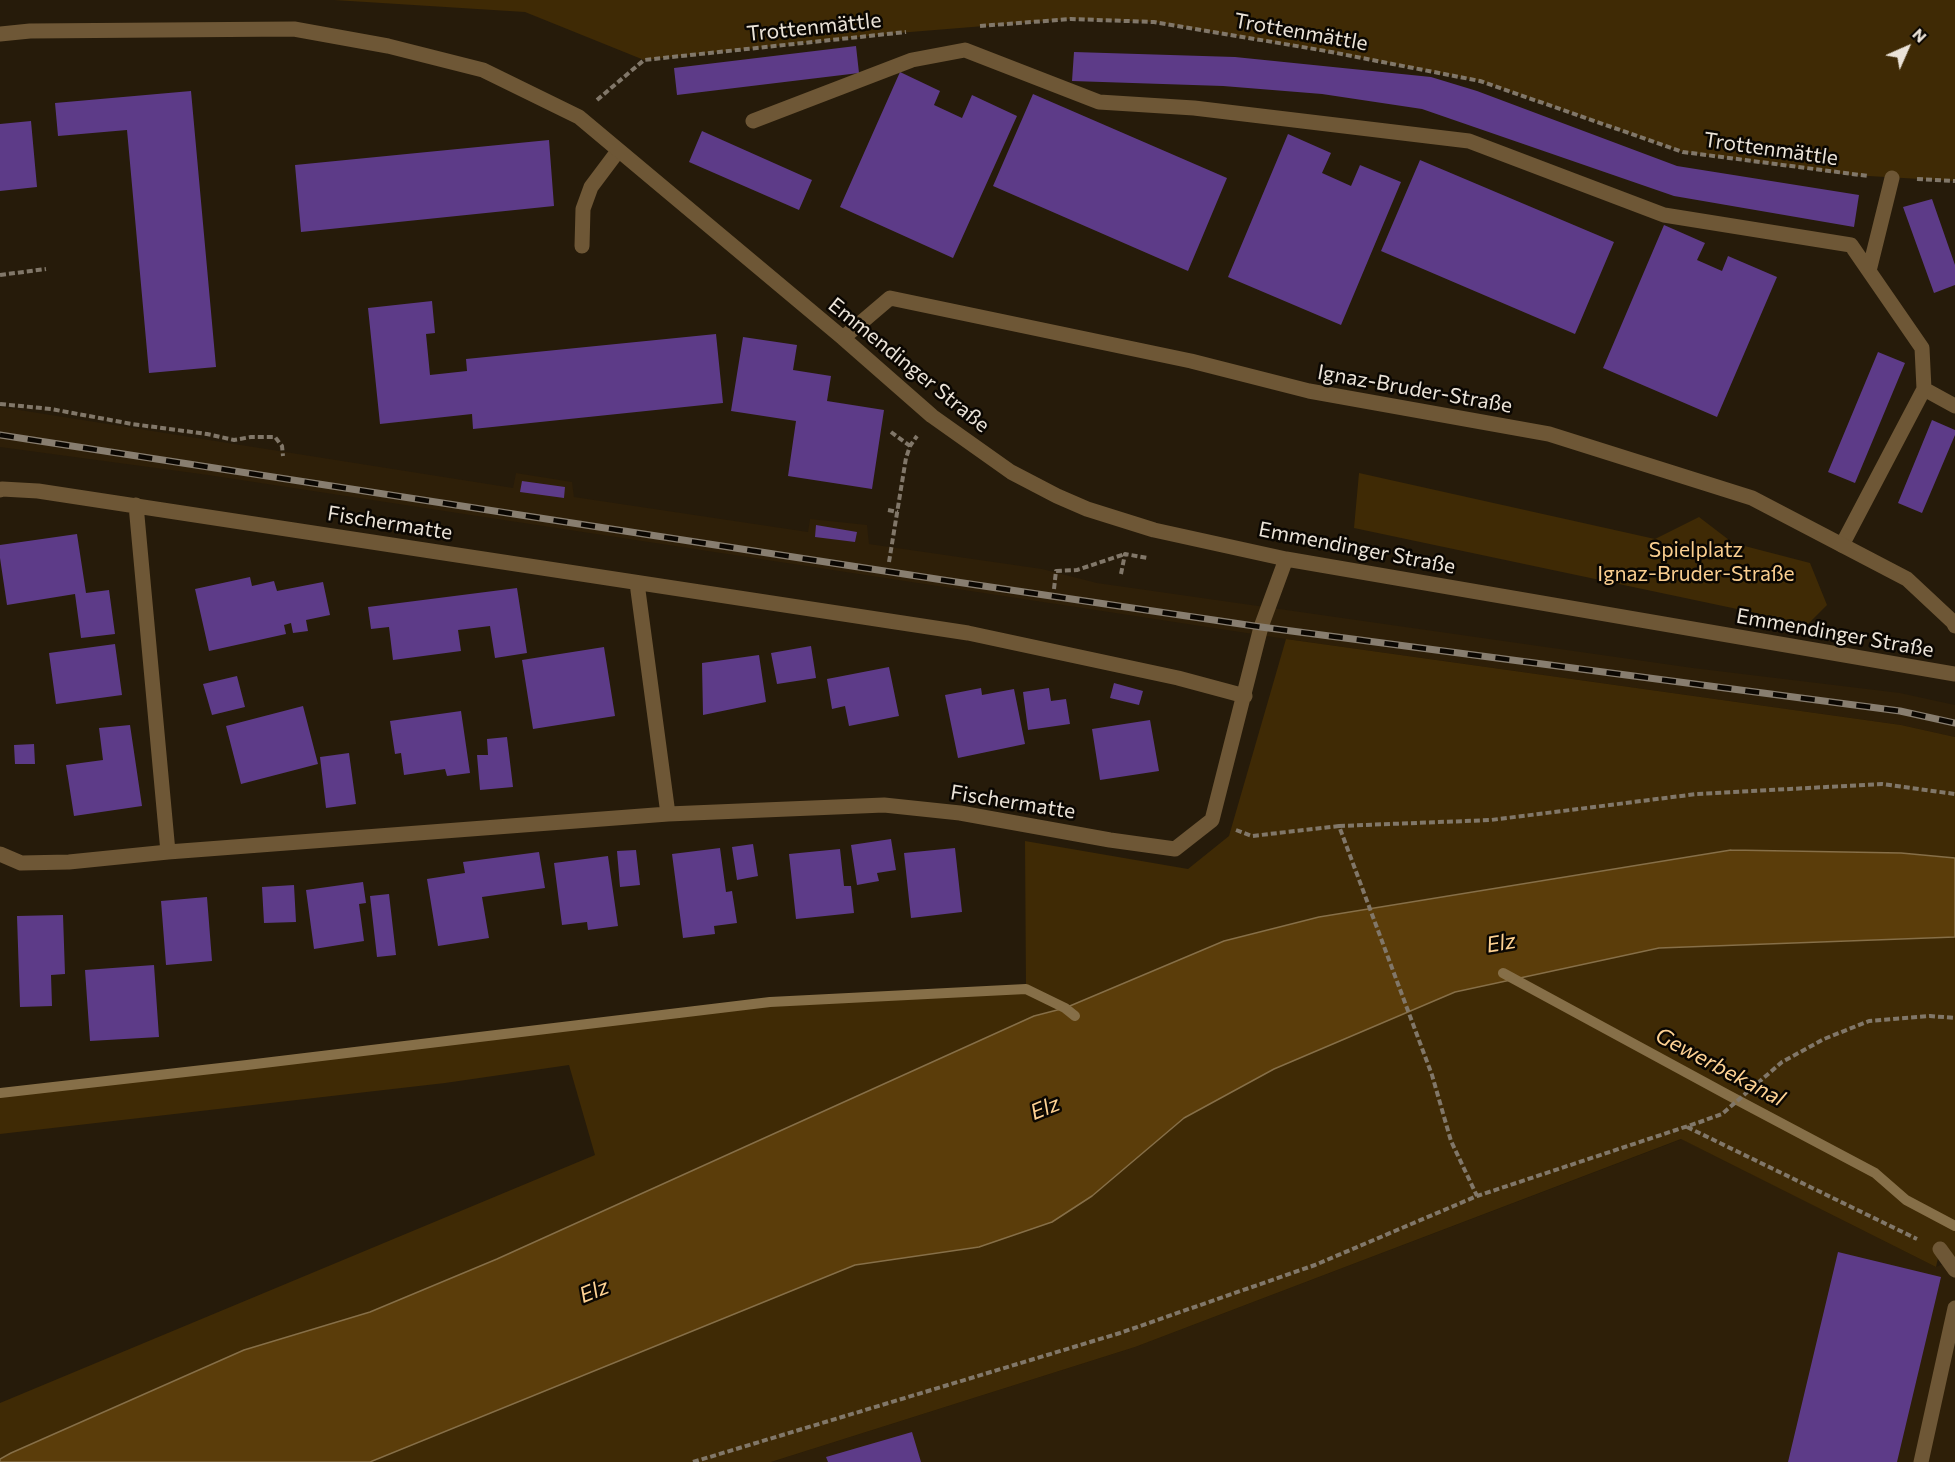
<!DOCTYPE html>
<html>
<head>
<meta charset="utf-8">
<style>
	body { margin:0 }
	#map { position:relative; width:1955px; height:1462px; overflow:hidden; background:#261b0a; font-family:Commissioner,sans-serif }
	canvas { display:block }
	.north { position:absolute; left:1877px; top:18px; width:60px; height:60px; -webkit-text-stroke:4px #0b0702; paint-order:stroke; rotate:45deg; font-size:16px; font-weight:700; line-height:24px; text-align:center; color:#ebe3d8 }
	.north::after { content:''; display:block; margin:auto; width:21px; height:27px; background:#ebe3d8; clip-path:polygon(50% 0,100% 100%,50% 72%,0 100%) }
</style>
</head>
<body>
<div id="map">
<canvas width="1955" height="1462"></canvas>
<div class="north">N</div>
</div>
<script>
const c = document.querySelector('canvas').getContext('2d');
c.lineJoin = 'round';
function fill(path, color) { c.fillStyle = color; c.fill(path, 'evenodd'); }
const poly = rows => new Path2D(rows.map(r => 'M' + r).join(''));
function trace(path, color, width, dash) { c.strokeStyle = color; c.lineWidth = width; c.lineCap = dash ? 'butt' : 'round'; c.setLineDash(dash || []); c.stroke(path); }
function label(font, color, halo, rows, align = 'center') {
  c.font = font + ' Commissioner,sans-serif'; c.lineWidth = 5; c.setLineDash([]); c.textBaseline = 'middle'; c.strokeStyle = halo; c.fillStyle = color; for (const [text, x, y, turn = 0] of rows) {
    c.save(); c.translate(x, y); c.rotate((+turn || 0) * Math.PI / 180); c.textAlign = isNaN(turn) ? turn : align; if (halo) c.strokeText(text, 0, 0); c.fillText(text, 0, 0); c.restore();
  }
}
const built = poly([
	[0,407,513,488,516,473,572,482,574,497,808,532,810,519,867,525,869,544,1042,569,1097,583,1693,668,1900,693,1955,705,1955,737,1901,725,1286,639,208,475,0,447],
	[1682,1139,1936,1267,1955,1259,1955,1462,771,1462,1135,1347]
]);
const green = poly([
	[334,0,1955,0,1955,181,1851,175,1683,152,1480,81,1326,51,1154,22,1071,19,898,33,644,60,525,12],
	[1359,473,1655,539,1699,517,1733,543,1810,563,1827,605,1808,624,1354,528],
	[1286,639,1901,725,1955,737,1955,858,1901,853,1731,850,1319,917,1224,941,1065,1008,1034,1016,497,1259,370,1312,244,1350,0,1459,0,1403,595,1155,569,1065,445,1083,0,1134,0,1093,247,1065,770,1002,1026,989,1025,841,1188,869,1229,836],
	[1955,937,1955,1259,1940,1249,1936,1267,1681,1139,1135,1347,771,1462,370,1462,855,1265,1092,1196,1184,1118,1274,1069,1455,992,1659,948]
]);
const water = poly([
	[1731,850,1901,853,1955,858,1955,937,1659,948,1455,992,1274,1069,1184,1118,1092,1196,1052,1222,979,1247,855,1265,370,1462,0,1462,0,1459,11,1453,244,1350,370,1312,497,1259,1034,1016,1065,1008,1224,941,1319,917,1731,850]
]);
const stream = poly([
	[1503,973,1726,1094,1875,1173,1906,1200,1955,1226],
	[0,1093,247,1065,770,1002,1026,989,1065,1008,1075,1016]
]);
const building = poly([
	[856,46,859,73,677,95,674,68],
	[1074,52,1235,57,1431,77,1477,91,1677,166,1859,195,1854,227,1674,196,1422,109,1322,94,1223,86,1072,81],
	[900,72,940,91,934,105,962,118,972,95,1017,116,953,258,840,207],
	[191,91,216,367,149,373,127,130,58,136,55,103],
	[1033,94,1227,178,1188,271,993,186],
	[31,121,37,187,0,191,0,124],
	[702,131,812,180,799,210,689,162],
	[1288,134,1331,153,1322,173,1351,186,1360,165,1401,182,1341,325,1228,277],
	[549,140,554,206,301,232,295,165],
	[1420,160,1614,242,1575,334,1381,251],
	[1932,199,1955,265,1955,285,1934,293,1903,207],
	[1664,225,1705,243,1697,260,1722,271,1728,256,1777,277,1717,417,1603,368],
	[432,301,435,333,426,334,430,375,467,371,466,359,716,334,723,403,473,429,472,414,380,424,368,308],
	[743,337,797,345,793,370,831,376,827,401,884,410,872,489,788,476,796,421,731,411],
	[1878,352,1905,363,1855,483,1828,472],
	[1932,420,1955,430,1955,435,1922,513,1898,503],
	[522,481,565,487,564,498,520,492],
	[816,525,857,532,855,542,815,537],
	[77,534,86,593,109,590,115,634,81,638,75,594,7,605,0,558,0,545],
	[250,577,252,586,274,581,277,591,323,582,330,615,306,620,308,631,293,633,291,623,284,625,286,634,209,651,195,589],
	[517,588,527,653,495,658,490,626,458,630,461,651,393,660,389,627,371,629,368,607],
	[115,644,122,695,56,704,49,653],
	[811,646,816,678,777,684,771,653],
	[604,647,615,716,533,729,522,660],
	[759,655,766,702,703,715,702,663],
	[889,667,899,716,849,726,845,706,832,709,827,679],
	[237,676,245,707,212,715,203,684],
	[1114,683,1143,691,1139,705,1110,698],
	[981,688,982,695,1014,689,1025,744,958,758,945,695],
	[1049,688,1051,701,1066,699,1070,724,1028,730,1023,692],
	[303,706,318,764,241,784,226,726],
	[461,711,470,773,447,776,445,769,404,775,401,753,395,754,390,721],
	[1150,720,1159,771,1100,780,1092,729],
	[130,725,142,806,74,816,66,765,103,760,99,728],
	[507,737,513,787,480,790,477,755,488,755,487,739],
	[34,744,35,764,15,764,14,745],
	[349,753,356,804,326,808,320,757],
	[891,839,896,870,877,873,879,881,857,885,851,845],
	[753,844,758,876,737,880,732,847],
	[720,848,726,892,732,891,737,923,714,926,715,934,683,938,672,854],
	[955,848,962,912,911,918,904,853],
	[840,849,844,886,851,886,854,913,796,919,789,854],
	[636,850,640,885,620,887,617,851],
	[539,852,545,888,482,897,489,938,438,946,427,879,465,873,463,862],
	[608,856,618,926,588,930,587,922,562,925,554,863],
	[363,882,366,903,359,904,364,941,314,949,306,890],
	[294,885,296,922,264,923,262,887],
	[389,894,396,955,377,957,370,896],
	[207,897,212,961,166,965,161,901],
	[63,915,65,974,51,975,52,1006,20,1007,17,916],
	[154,965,159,1037,90,1041,85,970],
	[1838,1252,1941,1277,1897,1462,1788,1462],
	[912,1432,921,1462,828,1462,826,1457]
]);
const path = poly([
	[980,26,1071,19,1154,22,1326,51,1480,81,1683,152,1868,176],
	[597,100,644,60,906,32],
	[1917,179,1955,181],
	[0,275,46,269],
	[0,404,51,409,132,424,207,434,234,440,251,437,275,437,282,446,283,456],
	[891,432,910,446],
	[888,510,898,512],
	[889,562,906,458,910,446,917,436],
	[1121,574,1125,554,1148,558],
	[1054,589,1056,571,1077,570,1125,554],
	[1339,826,1491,820,1697,794,1882,784,1955,794],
	[1236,830,1252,836,1339,826,1432,1075,1451,1141,1477,1196],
	[1687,1127,1917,1239],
	[693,1462,1120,1333,1315,1265,1477,1196,1700,1122,1722,1114,1782,1062,1824,1039,1869,1021,1930,1016,1955,1018]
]);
const lane = poly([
	[753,121,912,60,965,50,1099,102,1194,108,1469,141,1664,215,1851,245,1922,348,1924,389,1842,545],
	[582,246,583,209,591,187,618,151],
	[1869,271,1892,178],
	[1924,389,1955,406],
	[1940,1249,1955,1270],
	[1921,1462,1955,1308]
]);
const street = poly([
	[0,34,30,31,294,29,388,46,483,70,579,117,843,338,932,416,1011,472,1057,496,1087,509,1154,530,1286,559,1955,674],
	[843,338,890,298,1191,361,1309,391,1549,434,1752,498,1907,579,1953,622,1955,626],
	[0,490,2,489,38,491,968,633,1178,678,1245,696],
	[136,505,168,852],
	[637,583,668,814],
	[0,854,21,863,69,862,168,852,668,814,884,805,960,813,1110,840,1175,849,1212,820,1261,627,1286,559]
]);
const rail = poly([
	[0,435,943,580,1261,627,1900,711,1955,723]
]);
const streetNames = [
	["Trottenmättle",814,27,-6],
	["Trottenmättle",1301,32,10],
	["Trottenmättle",1771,149,8],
	["Emmendinger Straße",909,365,39],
	["Ignaz-Bruder-Straße",1415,389,10],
	["Fischermatte",390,523,9],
	["Emmendinger Straße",1357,548,11],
	["Emmendinger Straße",1835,633,10],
	["Fischermatte",1013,802,9]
];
const parkNames = [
	["Spielplatz",1696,550],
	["Ignaz-Bruder-Straße",1696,574]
];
const waterNames = [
	["Elz",1501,943,-10],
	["Gewerbekanal",1720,1067,28],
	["Elz",1045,1108,-22],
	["Elz",594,1291,-22]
];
fill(built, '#2e1f08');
fill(green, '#3f2a05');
fill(water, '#5b3d0a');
trace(water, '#866f48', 1.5);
trace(stream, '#866f48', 10);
fill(building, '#5d3b88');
trace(path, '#817769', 4, [6, 3]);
trace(lane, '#6e5736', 15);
trace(street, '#6e5736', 15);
trace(rail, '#887e70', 7);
trace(rail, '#0b0702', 4.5, [14]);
label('21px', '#ebe3d8', '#0b0702', streetNames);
label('21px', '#face8f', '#0b0702', parkNames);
label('italic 22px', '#fed293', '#0b0702', waterNames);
</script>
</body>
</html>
